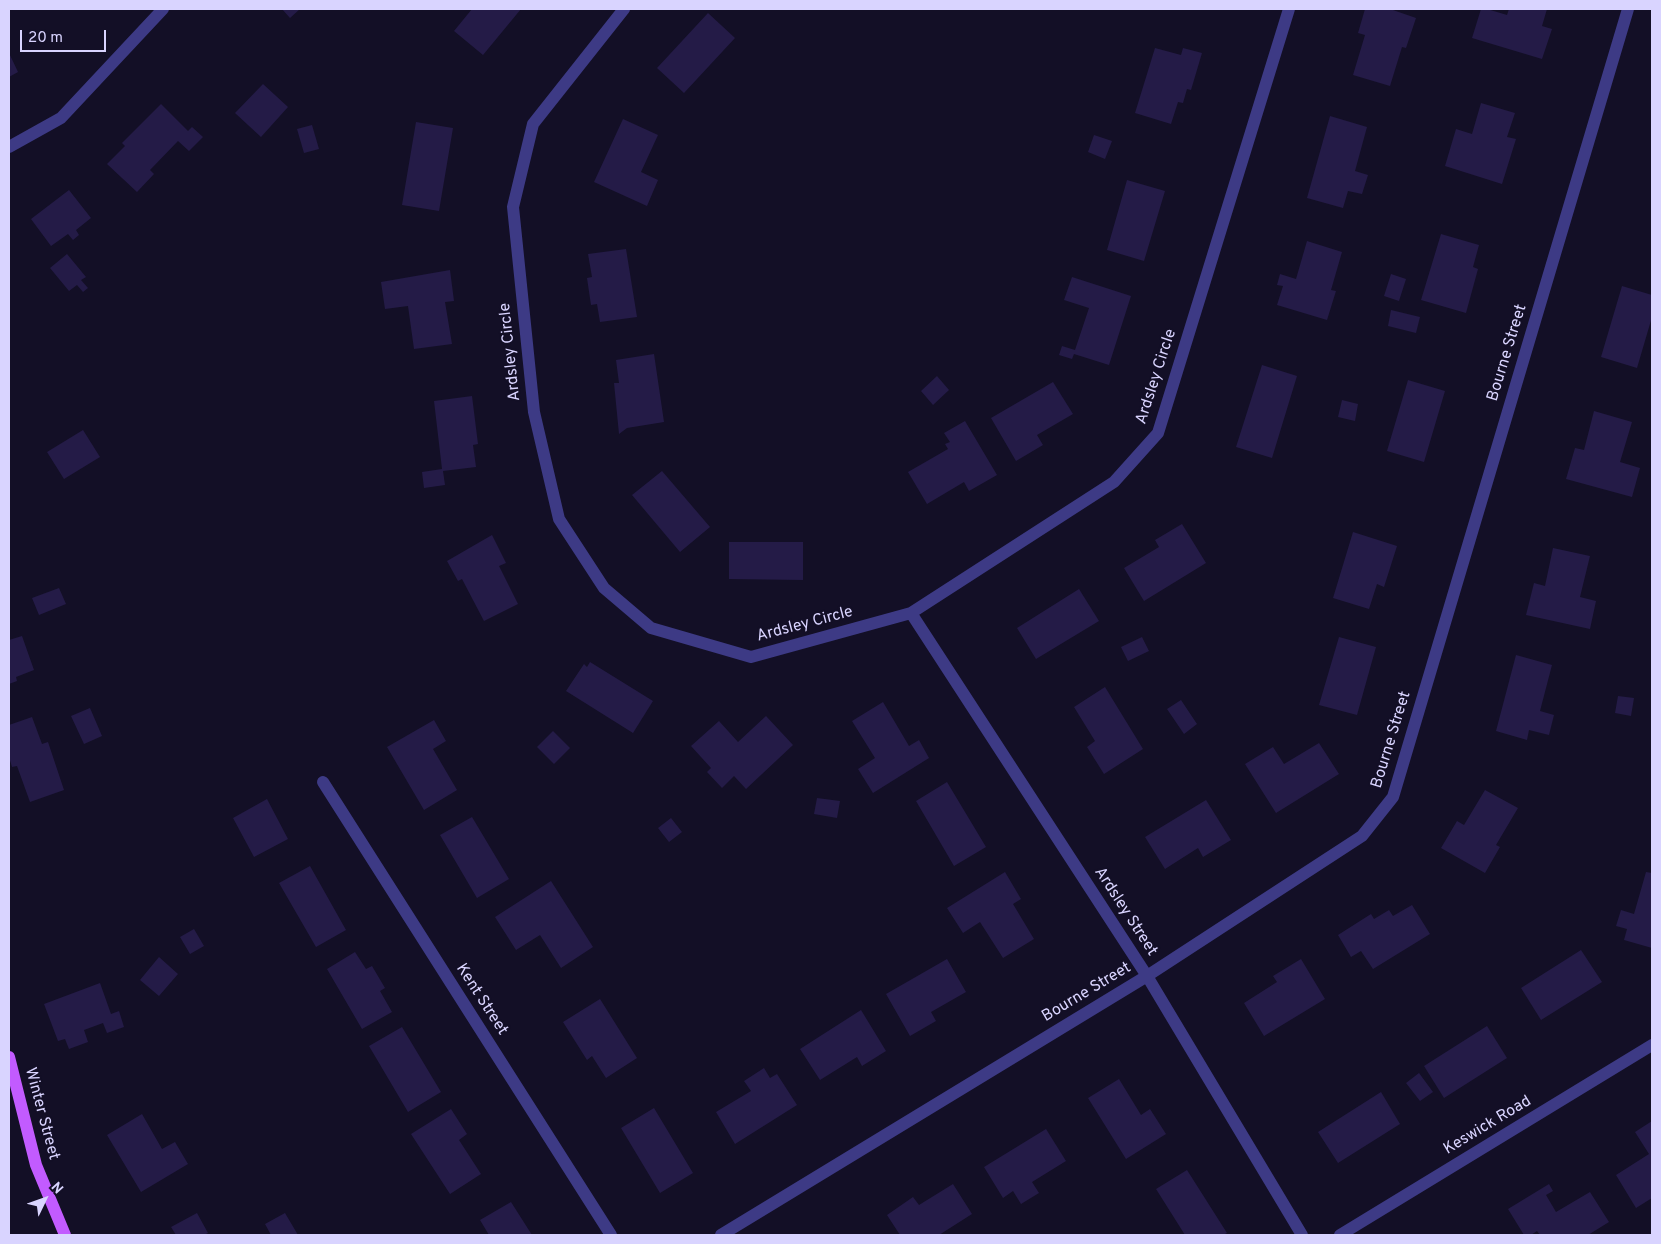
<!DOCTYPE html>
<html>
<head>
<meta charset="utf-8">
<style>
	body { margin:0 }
	#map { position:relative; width:1661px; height:1244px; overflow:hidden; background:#130f26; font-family:Overpass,sans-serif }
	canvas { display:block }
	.frame { position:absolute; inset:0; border:10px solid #d9d4ff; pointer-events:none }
	.north { position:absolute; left:20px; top:1174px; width:50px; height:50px; -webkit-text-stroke:4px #130f26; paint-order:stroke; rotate:48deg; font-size:14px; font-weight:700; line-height:20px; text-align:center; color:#d9d4ff }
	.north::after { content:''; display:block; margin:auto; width:18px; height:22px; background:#d9d4ff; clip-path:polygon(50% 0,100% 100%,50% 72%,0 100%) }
	.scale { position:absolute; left:20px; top:30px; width:86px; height:22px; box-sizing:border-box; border:2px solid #d9d4ff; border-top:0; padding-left:6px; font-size:15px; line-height:18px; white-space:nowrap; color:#d9d4ff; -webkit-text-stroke:4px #130f26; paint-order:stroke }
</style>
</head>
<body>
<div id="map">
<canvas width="1661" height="1244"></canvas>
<div class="frame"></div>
<div class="north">N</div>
<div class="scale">20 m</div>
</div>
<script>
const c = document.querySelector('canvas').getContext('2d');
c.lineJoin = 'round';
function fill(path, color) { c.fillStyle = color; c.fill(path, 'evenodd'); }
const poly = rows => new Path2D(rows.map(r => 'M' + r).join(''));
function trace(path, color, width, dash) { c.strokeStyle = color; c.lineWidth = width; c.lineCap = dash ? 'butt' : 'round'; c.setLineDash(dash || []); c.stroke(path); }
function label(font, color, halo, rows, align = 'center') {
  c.font = font + ' Overpass,sans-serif'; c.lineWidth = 4; c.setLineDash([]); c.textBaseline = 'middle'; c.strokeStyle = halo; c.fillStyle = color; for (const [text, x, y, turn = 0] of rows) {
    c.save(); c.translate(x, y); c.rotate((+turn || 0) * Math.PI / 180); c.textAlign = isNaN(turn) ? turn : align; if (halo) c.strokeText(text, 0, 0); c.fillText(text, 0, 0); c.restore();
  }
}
const building = poly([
	[282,9,300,9,290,18],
	[472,9,521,9,483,55,454,31],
	[1365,9,1390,9,1416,18,1406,48,1402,47,1390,86,1353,75,1365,35,1358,33],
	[1481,9,1487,9,1507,15,1509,9,1547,9,1542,26,1552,29,1542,59,1472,38],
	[708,13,735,38,684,93,657,68],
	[1155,48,1181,55,1183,48,1202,53,1191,90,1187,89,1183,103,1178,102,1171,124,1135,113],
	[9,53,18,72,9,77],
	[263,84,288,107,261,137,235,113],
	[1481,103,1515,113,1507,137,1516,139,1502,184,1445,166,1456,129,1472,134],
	[161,104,188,131,192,127,203,137,189,151,178,141,150,170,154,174,137,192,107,164,125,146,122,143],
	[1330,116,1367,127,1355,171,1368,175,1362,194,1348,191,1343,208,1307,198],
	[623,119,658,135,641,172,658,180,647,206,594,182],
	[416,122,453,128,439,211,402,205],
	[312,125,319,149,304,153,297,129],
	[1094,135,1112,141,1105,159,1088,152],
	[1127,180,1165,191,1144,261,1107,250],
	[69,190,91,218,76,230,79,235,73,240,68,234,51,246,31,219],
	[1441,234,1479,245,1473,267,1478,269,1466,313,1421,300],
	[1307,241,1342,252,1331,290,1336,291,1327,320,1277,305,1283,286,1277,285,1280,274,1296,279],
	[626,249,637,317,600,322,597,304,591,305,587,278,592,277,588,254],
	[67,254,86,277,81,280,88,288,83,292,77,285,69,291,50,268],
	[450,270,454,301,445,302,452,344,414,349,408,306,385,309,381,282],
	[1391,274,1406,279,1399,301,1384,296],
	[1072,277,1131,296,1109,365,1074,354,1072,359,1059,355,1062,346,1075,350,1089,308,1064,300],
	[1622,286,1652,295,1652,317,1637,368,1601,357],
	[1391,310,1420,317,1416,333,1388,326],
	[654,354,664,422,627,428,619,434,614,383,619,383,616,360],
	[1262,365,1297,376,1272,458,1236,447],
	[937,376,949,390,933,405,921,391],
	[1408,380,1445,391,1424,462,1387,451],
	[1053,382,1073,414,1037,435,1043,445,1016,461,991,418],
	[472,396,478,444,473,445,476,467,443,471,445,485,424,488,422,472,442,469,434,401],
	[1342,400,1358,404,1355,421,1338,417],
	[1594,411,1632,422,1620,462,1640,468,1632,497,1566,479,1575,448,1584,450],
	[965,421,997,475,969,491,964,482,927,504,908,472,948,449,945,444,950,442,944,433],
	[83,430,100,457,64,479,47,452],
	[662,471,710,527,680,552,632,495],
	[1182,524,1206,563,1144,601,1124,568,1159,547,1155,540],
	[1353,532,1397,546,1384,587,1377,584,1369,609,1333,598],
	[492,535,506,563,499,566,518,604,484,621,462,579,458,581,447,561],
	[729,542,803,542,803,580,729,579],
	[1553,548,1590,556,1580,597,1596,601,1590,629,1526,615,1534,583,1545,586],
	[59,588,66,604,39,615,32,598],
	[1079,589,1099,621,1036,659,1017,628],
	[22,636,34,670,16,677,17,681,9,684,9,640],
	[1142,637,1149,651,1128,661,1121,647],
	[1339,637,1376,647,1357,715,1319,705],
	[1516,655,1552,665,1540,711,1554,715,1549,735,1529,730,1527,740,1496,731],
	[590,662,653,701,633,733,566,691,584,664,587,667],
	[1105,687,1143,749,1104,774,1087,747,1095,741,1074,707],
	[1618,696,1634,698,1631,716,1615,713],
	[1181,700,1197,724,1184,734,1167,709],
	[883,702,909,746,919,740,929,758,873,793,858,769,875,758,852,721],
	[90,708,102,736,84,744,71,716],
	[766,716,793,745,746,789,734,776,722,788,707,772,711,768,691,746,719,721,738,742],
	[32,717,42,744,48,742,64,790,30,802,17,766,12,767,9,757,9,725],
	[434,720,446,741,433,749,457,790,424,810,387,747],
	[553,731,570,748,554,764,537,747],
	[1319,743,1339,774,1276,813,1245,764,1273,747,1284,764],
	[947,782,986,847,954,866,916,801],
	[1485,790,1518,808,1496,845,1500,847,1485,873,1441,848,1457,821,1464,825],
	[817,798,840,801,837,818,814,814],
	[267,799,288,839,254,857,233,818],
	[1206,800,1231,840,1203,857,1198,848,1165,869,1145,837],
	[472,817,509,879,477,898,440,835],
	[671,818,682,832,669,842,658,828],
	[310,866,346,930,316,947,279,883],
	[1005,872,1021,899,1013,904,1034,939,1003,958,980,922,963,933,947,908],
	[1646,872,1652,873,1652,948,1624,940,1627,929,1616,926,1621,910,1634,914],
	[551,881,593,947,561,968,540,935,516,950,495,917],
	[1412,905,1430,934,1373,969,1361,951,1351,957,1338,935,1371,914,1374,919,1389,910,1393,916],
	[194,929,204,946,190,954,180,937],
	[1581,950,1602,982,1541,1020,1521,988],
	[355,952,366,969,372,966,385,988,380,991,392,1012,362,1029,327,969],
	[159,957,178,974,159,996,140,980],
	[947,959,966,992,931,1012,936,1021,910,1036,886,994],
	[1301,959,1325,999,1264,1036,1244,1003,1277,982,1273,976],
	[100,983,111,1014,119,1011,124,1027,107,1033,103,1023,84,1030,88,1042,69,1049,65,1039,58,1041,44,1004],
	[600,999,637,1058,606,1078,592,1056,587,1060,563,1022],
	[861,1010,886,1051,862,1066,857,1057,820,1080,800,1049],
	[1487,1026,1507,1058,1444,1098,1424,1066],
	[402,1027,441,1092,408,1112,369,1046],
	[764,1068,770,1078,777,1074,797,1105,735,1144,716,1112,751,1091,744,1081],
	[1419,1073,1433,1092,1420,1101,1406,1083],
	[1119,1079,1141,1115,1150,1109,1166,1134,1126,1159,1088,1098],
	[1381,1092,1400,1124,1338,1163,1318,1132],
	[654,1108,693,1173,660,1193,621,1128],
	[451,1109,467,1134,459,1140,481,1174,450,1194,411,1134],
	[142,1114,162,1149,175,1142,188,1164,141,1192,107,1135],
	[1652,1121,1652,1198,1636,1208,1616,1175,1649,1154,1635,1132],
	[1046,1129,1066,1161,1032,1182,1039,1193,1021,1204,1013,1191,1003,1198,984,1167],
	[1187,1170,1227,1233,1223,1235,1185,1235,1156,1189],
	[953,1184,972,1214,939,1235,900,1235,887,1215,913,1197,919,1205],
	[1549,1184,1553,1191,1546,1195,1556,1212,1590,1192,1609,1222,1588,1235,1540,1235,1537,1231,1531,1235,1524,1235,1508,1209],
	[511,1202,532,1235,489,1235,480,1220],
	[197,1213,208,1233,204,1235,176,1235,171,1227],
	[285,1213,298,1235,271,1235,265,1224]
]);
const minor = poly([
	[624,9,533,124,513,207,534,412,559,519,604,588,651,628,751,657,911,613,1114,482,1158,433,1289,9],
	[9,147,61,118,163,9],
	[911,613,1147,976,1302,1235],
	[323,782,611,1235],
	[721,1235,1147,976,1362,836,1393,797,1628,9],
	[1340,1235,1652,1045]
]);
const major = poly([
	[9,1057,36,1165,65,1235]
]);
const streetNames = [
	["Ardsley Circle",511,352,-96],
	["Bourne Street",1508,353,-73],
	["Ardsley Circle",1157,377,-72],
	["Ardsley Circle",805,625,-15],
	["Bourne Street",1392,740,-73],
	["Ardsley Street",1125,912,57],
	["Bourne Street",1087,993,-31],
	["Kent Street",481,1000,57],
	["Winter Street",41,1114,75],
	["Keswick Road",1488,1126,-31]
];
fill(building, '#241b47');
trace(minor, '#3d3a85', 12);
trace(major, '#c25bff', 12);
label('16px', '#d9d4ff', '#130f26', streetNames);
</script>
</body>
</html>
